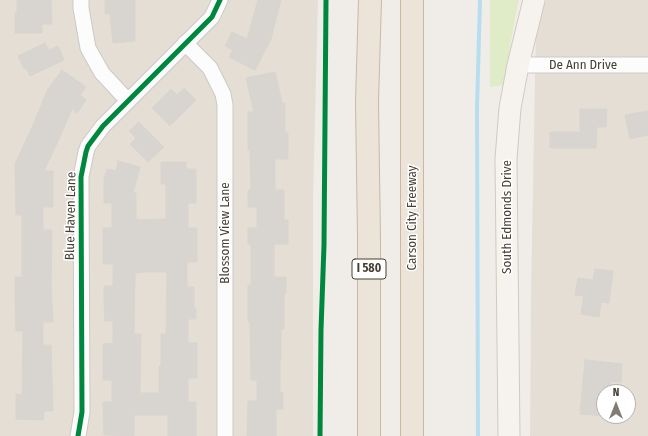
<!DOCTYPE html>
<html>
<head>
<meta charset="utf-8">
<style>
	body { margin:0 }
	#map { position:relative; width:648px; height:436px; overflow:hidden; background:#f0ede8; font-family:"Fira Sans Condensed",sans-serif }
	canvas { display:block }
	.north { position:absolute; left:596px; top:384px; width:40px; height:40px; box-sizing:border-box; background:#fff; border:1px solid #b5b2ae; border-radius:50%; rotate:0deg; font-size:11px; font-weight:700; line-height:16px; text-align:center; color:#463e34 }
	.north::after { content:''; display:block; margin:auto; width:14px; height:18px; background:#827b73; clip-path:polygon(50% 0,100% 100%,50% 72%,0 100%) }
</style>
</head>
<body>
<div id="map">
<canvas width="648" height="436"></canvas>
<div class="north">N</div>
</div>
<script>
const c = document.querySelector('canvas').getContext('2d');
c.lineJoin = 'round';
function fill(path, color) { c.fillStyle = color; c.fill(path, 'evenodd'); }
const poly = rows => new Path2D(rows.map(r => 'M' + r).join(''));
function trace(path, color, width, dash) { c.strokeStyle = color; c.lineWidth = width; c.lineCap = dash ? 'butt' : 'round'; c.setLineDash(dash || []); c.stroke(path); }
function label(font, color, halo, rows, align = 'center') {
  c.font = font + ' "Fira Sans Condensed",sans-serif'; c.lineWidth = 3; c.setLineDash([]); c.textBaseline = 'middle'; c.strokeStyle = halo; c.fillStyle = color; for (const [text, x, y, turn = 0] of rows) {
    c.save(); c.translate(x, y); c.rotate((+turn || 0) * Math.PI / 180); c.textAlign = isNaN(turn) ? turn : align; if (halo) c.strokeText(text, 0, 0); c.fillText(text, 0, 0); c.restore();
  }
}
const residential = poly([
	[0,0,318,0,313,198,313,436,0,436],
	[546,0,648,0,648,436,530,436,531,293,536,27],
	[604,392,628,392,628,416,604,416]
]);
const green = poly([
	[490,0,519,0,517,8,503,85,490,87]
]);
const stream = poly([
	[478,436,477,108,480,0]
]);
const building = poly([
	[17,0,51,0,52,24,42,24,42,33,15,33,15,13,17,13,17,0],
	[105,0,135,0,135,41,113,43,110,14,105,14,105,0],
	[258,0,281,0,271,39,255,70,229,57,233,50,225,46,232,32,247,39,258,0],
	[45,43,49,50,58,46,64,60,30,76,26,68,24,69,18,56,45,43],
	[62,70,86,87,80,95,86,100,77,113,72,109,59,139,44,171,53,171,53,207,43,207,43,230,52,230,51,287,53,322,43,322,43,345,51,345,53,411,44,411,43,420,16,419,16,394,22,395,23,331,16,331,15,299,15,277,22,277,22,215,16,215,15,164,30,132,48,89,62,70],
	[275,72,282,103,285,103,285,133,288,133,288,159,275,159,275,190,284,190,284,220,288,220,288,244,274,244,274,277,286,277,286,294,284,294,284,329,281,329,281,360,280,360,280,392,283,392,283,409,276,409,276,436,247,436,248,401,257,401,257,380,251,380,250,322,248,322,248,285,251,285,251,244,248,244,248,228,257,228,257,207,248,207,248,190,251,190,250,150,248,150,248,112,254,112,246,78,275,72],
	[184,88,196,100,170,126,152,108,171,89,177,95,184,88],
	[580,109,607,109,606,127,597,127,596,148,550,148,550,132,580,132,580,109],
	[648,111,648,135,630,139,625,115,648,111],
	[139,122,164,147,148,162,130,144,136,138,129,131,139,122],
	[118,161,140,167,133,193,136,193,136,220,166,219,166,184,161,184,161,162,186,162,186,169,196,169,196,203,188,203,188,228,197,228,197,262,187,262,187,287,194,287,194,308,196,308,196,319,188,319,188,343,197,343,197,378,188,378,188,402,196,402,196,436,168,436,168,415,134,415,134,436,104,435,103,402,112,402,112,380,103,380,103,344,113,343,113,321,105,321,104,301,104,286,113,286,113,264,103,264,103,228,112,228,112,203,104,203,104,179,107,169,116,171,118,161],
	[144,272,167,272,166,334,161,334,161,366,159,366,159,393,140,393,141,334,134,334,135,273,144,272],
	[595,269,613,271,609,303,601,302,599,317,581,314,584,296,575,295,578,278,593,280,595,269],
	[585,360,622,364,621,382,611,381,610,392,604,392,604,416,580,414,585,360]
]);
const street = poly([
	[81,0,81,8,88,48,102,73,128,101],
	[185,43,210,68,223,94,225,105,225,436],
	[518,65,648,65],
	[78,436,82,412,81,177,86,152,88,146,103,126,212,17,220,0]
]);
const secondary = poly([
	[509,436,506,159,510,108,518,65,534,0]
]);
const highway = poly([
	[412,0,412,436],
	[369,436,369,238,367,102,370,0]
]);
const cycleway = poly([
	[78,436,82,412,81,177,86,152,88,146,103,126,212,17,220,0],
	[320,436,321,330,324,245,326,0]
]);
const shields = [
	[369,269,34]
];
const shieldNames = [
	["I 580",369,269]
];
const streetNames = [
	["De Ann Drive",583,65],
	["Blue Haven Lane",71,216,-89],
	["South Edmonds Drive",507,217,-90],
	["Carson City Freeway",412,218,-90],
	["Blossom View Lane",225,233,-90]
];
fill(residential, '#e5ded5');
fill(green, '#e0ebc7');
trace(stream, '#b7def0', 4);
fill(building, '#d8d4cf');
trace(building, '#d8d4ce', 1);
trace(street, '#ccc9c4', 17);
trace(secondary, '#d0cabf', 23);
trace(highway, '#cab8a2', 24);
trace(street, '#fdfcfc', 15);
trace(secondary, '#f6f3ee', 21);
trace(highway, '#ece4d8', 22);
trace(cycleway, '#00873e', 5);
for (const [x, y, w] of shields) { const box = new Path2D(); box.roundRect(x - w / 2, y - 10, w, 20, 3); c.fillStyle = '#fff'; c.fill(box); trace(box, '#463e34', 1); }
label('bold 12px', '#463e34', null, shieldNames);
label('13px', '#463e34', '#fff', streetNames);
</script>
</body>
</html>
